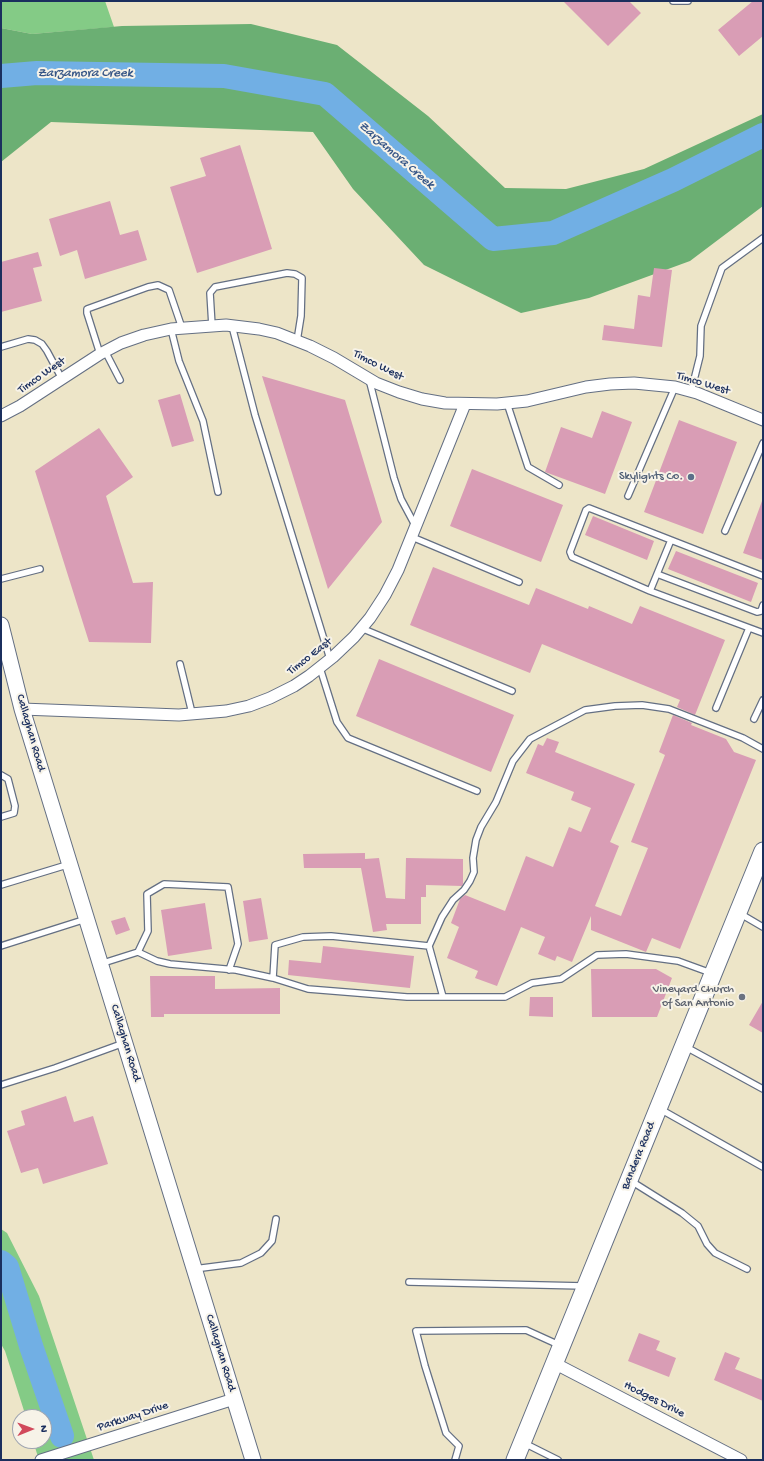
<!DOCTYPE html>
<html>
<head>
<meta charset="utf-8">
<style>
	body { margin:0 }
	#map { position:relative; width:764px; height:1461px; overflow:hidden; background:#ede5c8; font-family:"Gochi Hand",sans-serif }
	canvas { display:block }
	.frame { position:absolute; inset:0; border:2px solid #1b2f5e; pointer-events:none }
	.north { position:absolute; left:12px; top:1409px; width:40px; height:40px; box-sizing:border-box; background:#f7f3e8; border:1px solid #9fa5b1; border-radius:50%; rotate:89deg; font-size:11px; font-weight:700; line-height:16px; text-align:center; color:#1b2f5e }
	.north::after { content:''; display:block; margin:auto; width:14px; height:18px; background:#d1495b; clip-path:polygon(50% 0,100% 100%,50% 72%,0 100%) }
</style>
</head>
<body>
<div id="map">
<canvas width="764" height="1461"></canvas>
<div class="frame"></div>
<div class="north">N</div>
</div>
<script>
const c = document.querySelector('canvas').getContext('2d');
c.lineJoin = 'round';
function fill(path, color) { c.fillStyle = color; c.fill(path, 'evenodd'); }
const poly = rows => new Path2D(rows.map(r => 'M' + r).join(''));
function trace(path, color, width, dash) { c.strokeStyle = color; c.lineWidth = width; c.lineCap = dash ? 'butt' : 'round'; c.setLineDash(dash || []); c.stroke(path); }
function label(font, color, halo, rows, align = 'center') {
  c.font = font + ' "Gochi Hand",sans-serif'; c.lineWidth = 4; c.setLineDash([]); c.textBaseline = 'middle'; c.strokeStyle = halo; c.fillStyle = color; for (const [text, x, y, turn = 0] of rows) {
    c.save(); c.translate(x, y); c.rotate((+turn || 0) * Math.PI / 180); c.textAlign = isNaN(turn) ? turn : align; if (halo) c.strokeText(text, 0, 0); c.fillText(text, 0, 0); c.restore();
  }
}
const green = poly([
	[1,1,105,1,114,27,32,34,1,28],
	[1,1229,7,1233,39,1296,94,1460,39,1460,33,1441,44,1441,44,1417,26,1417,5,1351,1,1344]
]);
const forest = poly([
	[251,24,337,45,428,116,505,188,566,189,644,169,763,114,763,206,690,261,589,298,521,313,424,265,353,189,313,132,51,122,1,162,1,28,32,34,122,26]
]);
const river = poly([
	[1,76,37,73,224,76,325,94,493,239,553,233,673,180,763,135],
	[1,1262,7,1267,31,1346,62,1436]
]);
const building = poly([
	[563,1,629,1,641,13,608,46],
	[753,1,763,1,763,36,739,56,718,30],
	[240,145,272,249,197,273,170,187,206,176,200,158],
	[110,201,120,235,138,230,147,260,85,279,77,250,60,256,49,219],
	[38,252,42,266,33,268,42,301,1,312,1,262],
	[654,268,672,270,662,347,602,340,604,325,634,329,638,295,650,297],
	[262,376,345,400,382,522,328,589],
	[180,394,194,441,172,447,158,400],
	[602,411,632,422,605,494,545,472,561,427,592,438],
	[679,420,737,442,703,534,644,512],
	[99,428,133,477,106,496,133,583,153,582,151,643,89,642,35,471],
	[472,469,563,505,541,562,450,526],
	[762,501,763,502,763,560,743,553],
	[593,516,654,541,647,560,585,535],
	[676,551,758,583,751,602,668,569],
	[433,567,529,605,536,588,588,609,589,606,632,624,640,606,725,640,695,715,677,707,680,700,542,644,530,673,410,625],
	[379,659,514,715,491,772,356,716],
	[673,715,692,723,691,725,726,739,734,752,756,760,680,949,652,938,646,952,591,930,591,916,572,962,557,956,555,961,538,954,545,937,521,927,497,986,475,978,478,971,447,958,459,927,451,923,460,899,465,895,505,911,526,856,553,867,569,827,581,832,591,808,571,800,574,792,526,773,538,744,543,746,547,738,559,742,555,752,635,784,610,842,619,846,595,906,621,916,648,848,631,842,665,755,659,752],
	[365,853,365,859,379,858,386,898,405,899,406,858,463,859,463,884,462,886,426,885,426,897,421,897,421,924,386,924,387,930,373,932,361,868,304,868,303,854],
	[261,898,268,939,249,942,243,901],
	[205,903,212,949,168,956,161,910],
	[125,917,130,930,116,935,111,921],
	[323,946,414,956,410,988,288,975,289,960,321,963],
	[591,969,656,969,672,978,657,1017,592,1017],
	[150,976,215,976,215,989,280,988,280,1014,164,1014,164,1017,151,1017],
	[530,997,553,997,553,1017,529,1016],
	[763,1001,763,1033,749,1025],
	[66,1096,74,1122,93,1116,108,1164,43,1184,38,1168,21,1173,7,1131,25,1125,21,1111],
	[639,1333,660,1341,656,1350,676,1358,669,1377,628,1361],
	[725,1352,740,1358,735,1369,763,1380,763,1401,714,1380]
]);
const service = poly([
	[673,1,688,1],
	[212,326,210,293,215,287,287,273,295,274,302,278,301,316,297,341],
	[232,326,255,415,330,659],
	[171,329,179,361,203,421,218,492],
	[1,347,28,339,35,340,42,344,47,351,62,379],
	[105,351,120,380],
	[100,354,87,313,87,309,148,287,158,285,169,290,182,328],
	[369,379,394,478,401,499,416,527],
	[691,392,700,356,701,326,722,268,763,238],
	[507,403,528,467,559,485],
	[628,496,675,387],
	[725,531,763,443],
	[412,537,519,582],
	[657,574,757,612,761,611,763,605],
	[763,576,589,508,586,510,570,552,572,557,650,591,763,633],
	[1,579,40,569],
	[650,591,671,540],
	[361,628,512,691],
	[180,664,192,713],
	[320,668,337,722,348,738,477,791],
	[716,708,749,628],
	[754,719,763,700],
	[1,775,8,779,15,806,14,813,1,817],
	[1,885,70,864],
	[739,913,763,927],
	[1,946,86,919],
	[429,946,442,917,453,900,464,890,470,881,474,872,473,858,476,840,481,827,496,802,513,761,530,739,585,710,615,706,642,705,669,709,743,738,763,749],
	[138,952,148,931,147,894,164,884,228,887,238,944,229,970],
	[100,964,138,952,157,961,170,964,236,970,273,978,308,989,407,997,505,997,532,983,561,979,597,955,626,954,678,961,711,973],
	[273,978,275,945,303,937,331,936,429,946,443,997],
	[686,1047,763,1089],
	[1,1085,55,1068,124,1043],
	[660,1109,763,1167],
	[631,1181,682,1213,698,1226,707,1244,715,1253,747,1269],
	[194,1269,241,1263,261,1253,272,1241,276,1219],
	[409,1282,584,1286],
	[524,1443,558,1460],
	[455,1460,459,1446,446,1433,425,1366,416,1331,526,1330,559,1345]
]);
const minor = poly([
	[1,416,20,406,100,354,121,343,144,335,171,329,226,325,259,329,277,333,310,346,334,358,376,383,399,392,422,399,445,403,497,404,527,401,586,387,610,384,634,383,675,387,697,393,763,420],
	[22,709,179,715,226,711,249,706,270,698,294,686,309,676,333,657,354,637,370,618,385,595,398,570,465,404],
	[554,1363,741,1460],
	[41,1460,234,1399]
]);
const secondary = poly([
	[1,625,22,709,253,1460]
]);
const primary = poly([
	[515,1460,763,851]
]);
const markers = [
	[691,477,4,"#5c6f8a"],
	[742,997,4,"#6b7280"]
];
const streetNames = [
	["Timco West",378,366,27],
	["Timco West",42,376,-35],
	["Timco West",703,384,17],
	["Timco East",310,657,-38],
	["Callaghan Road",30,733,74],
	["Callaghan Road",125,1043,73],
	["Bandera Road",639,1156,-68],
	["Callaghan Road",220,1353,73],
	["Hodges Drive",654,1400,27],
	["Parkway Drive",133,1417,-18]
];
const serviceNames = [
	["Skylights Co.",683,477]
];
const worshipNames = [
	["Vineyard Church",734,990],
	["of San Antonio",734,1004]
];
const waterNames = [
	["Zarzamora Creek",85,74],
	["Zarzamora Creek",396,156,41]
];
fill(green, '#84cb86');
fill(forest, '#6baf73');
trace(river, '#71afe4', 24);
fill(building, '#d99db5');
trace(service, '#646f83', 8);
trace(minor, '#646f83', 13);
trace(secondary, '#646f83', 17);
trace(primary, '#646f83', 19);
trace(service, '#fff', 5.5);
trace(minor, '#fff', 11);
trace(secondary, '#fff', 15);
trace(primary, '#fff', 17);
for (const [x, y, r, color] of markers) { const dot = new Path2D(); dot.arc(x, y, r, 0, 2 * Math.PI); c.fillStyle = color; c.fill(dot); trace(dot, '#f7f3e8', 1.5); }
label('12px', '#1b2f5e', '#f7f3e8', streetNames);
label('12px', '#4e5e75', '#f7f3e8', serviceNames, 'right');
label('12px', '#5b616d', '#f7f3e8', worshipNames, 'right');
label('italic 13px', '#355586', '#f7f3e8', waterNames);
</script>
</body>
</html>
